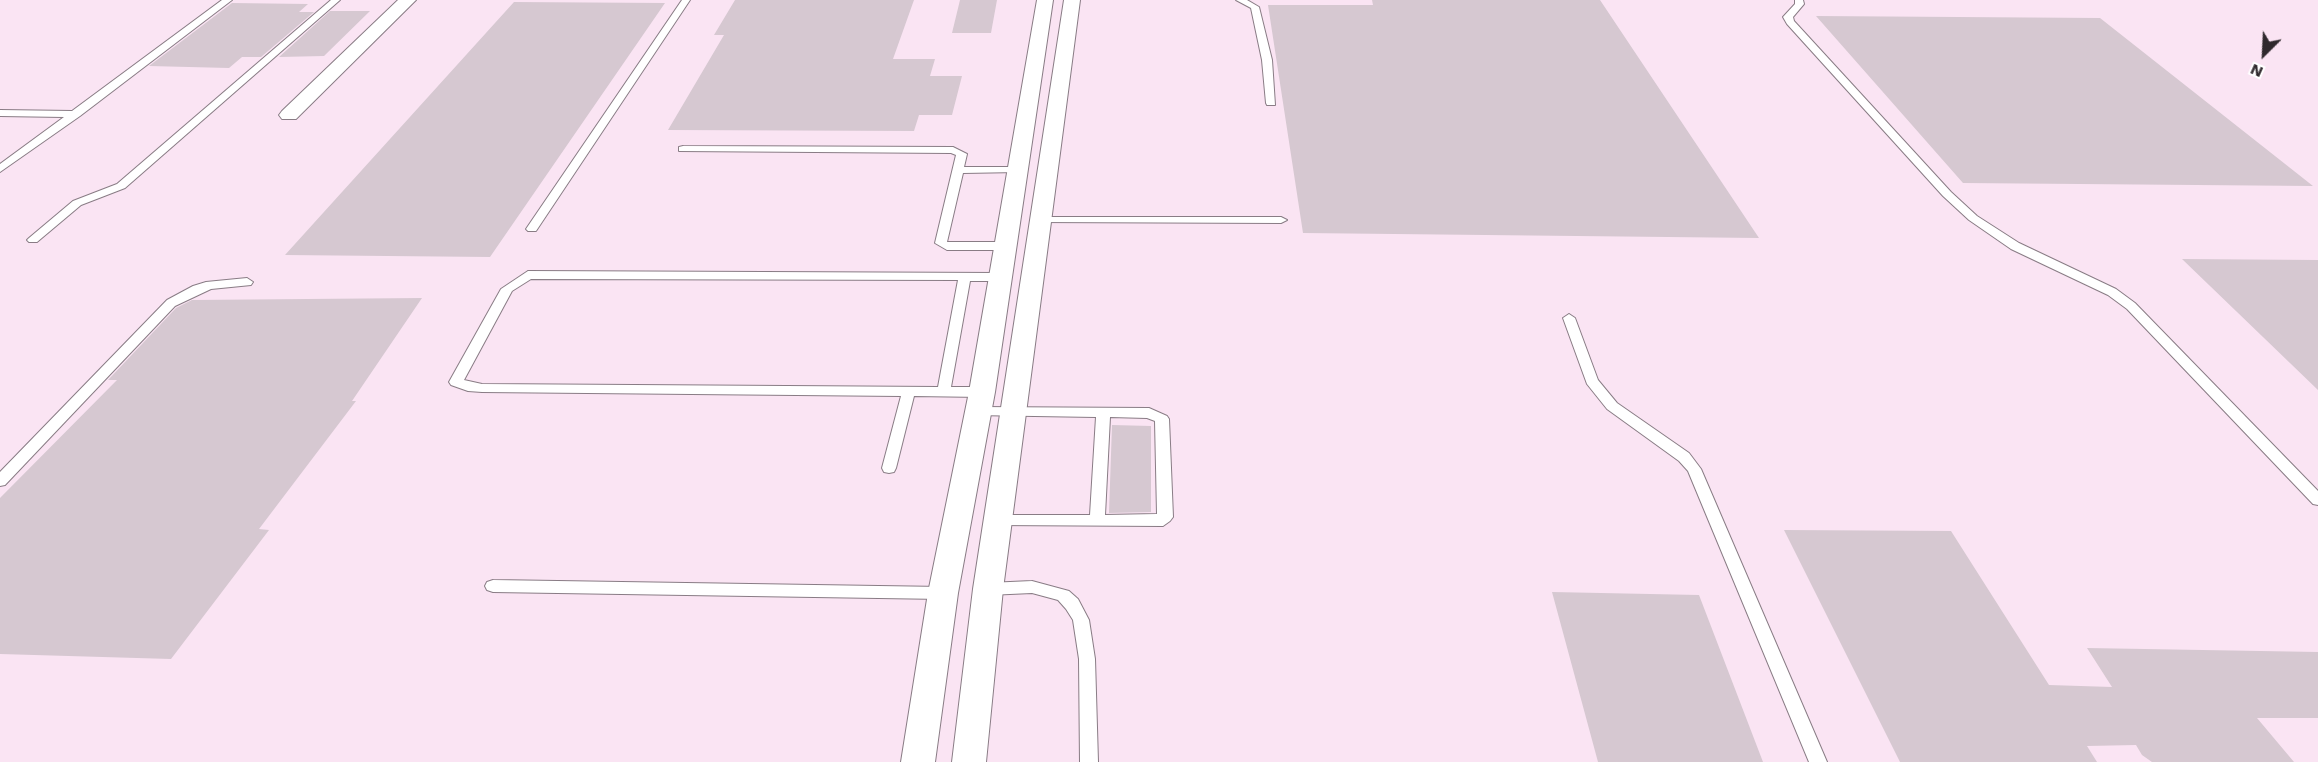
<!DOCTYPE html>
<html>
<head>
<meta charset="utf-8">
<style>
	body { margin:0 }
	#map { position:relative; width:2318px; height:762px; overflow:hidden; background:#fef2fa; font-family:"Work Sans",sans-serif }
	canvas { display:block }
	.north { position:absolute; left:2234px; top:24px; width:60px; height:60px; -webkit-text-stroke:4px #fff; paint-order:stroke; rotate:204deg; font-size:16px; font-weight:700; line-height:24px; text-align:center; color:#2f292d }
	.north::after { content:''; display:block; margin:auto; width:21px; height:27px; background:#2f292d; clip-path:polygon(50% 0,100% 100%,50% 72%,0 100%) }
</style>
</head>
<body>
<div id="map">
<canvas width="2318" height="762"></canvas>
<div class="north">N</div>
</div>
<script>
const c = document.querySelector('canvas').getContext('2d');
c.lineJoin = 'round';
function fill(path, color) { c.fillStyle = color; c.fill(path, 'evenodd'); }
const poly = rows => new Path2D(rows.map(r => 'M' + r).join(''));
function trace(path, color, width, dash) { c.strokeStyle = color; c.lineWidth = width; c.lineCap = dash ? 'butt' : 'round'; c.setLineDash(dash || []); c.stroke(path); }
const built = poly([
	[0,0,2318,0,2318,762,0,762]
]);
const building = poly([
	[735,0,914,0,893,59,935,59,930,76,962,76,952,115,919,115,914,131,668,130,724,35,714,35],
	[960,0,997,0,991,33,952,33],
	[1372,0,1600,0,1759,238,1303,233,1268,5,1373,5],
	[514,2,665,3,490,257,285,255],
	[232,3,308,4,299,12,314,12,261,57,242,57,229,68,149,66],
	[330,11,370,11,324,56,279,57],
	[1816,16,2100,18,2313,186,1963,183],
	[2182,259,2318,260,2318,390],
	[422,298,352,401,356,401,259,529,269,530,171,659,0,654,0,498,117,380,108,380,176,308,192,300],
	[1112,425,1151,426,1151,512,1109,513],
	[1784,530,1951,531,2049,685,2112,687,2087,648,2318,652,2318,718,2257,718,2294,762,2152,762,2142,755,2136,745,2087,746,2097,762,1900,762],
	[1552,592,1699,595,1763,762,1598,762]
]);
const service = poly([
	[222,0,232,0,80,116,0,172,0,164,64,117,0,116,0,110,72,111,222,0],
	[331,0,340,0,125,188,81,205,37,242,29,242,27,240,29,238,73,201,117,184,331,0],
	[682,0,690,0,536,231,528,231,526,229,682,0],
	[1236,0,1247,0,1259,7,1272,60,1275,105,1267,105,1266,103,1262,60,1251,8,1236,0],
	[1795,0,1803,0,1804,4,1793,17,1794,21,1951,192,1977,216,2019,243,2116,289,2135,303,2318,491,2318,505,2313,504,2127,309,2108,295,2011,249,1969,220,1943,196,1787,24,1783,17,1795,4,1795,0],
	[683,146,953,147,967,154,964,167,1023,167,1023,171,1019,172,963,173,947,242,1005,242,1011,246,1005,250,947,250,935,243,956,155,951,153,679,151,679,147,683,146],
	[1040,217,1281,217,1287,220,1281,223,1036,222,1034,220,1040,217],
	[528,271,999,273,1005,277,999,281,970,281,951,387,982,387,989,392,982,397,914,396,896,468,894,472,889,473,884,472,882,468,901,396,482,392,468,391,451,385,449,382,501,289,528,271],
	[531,279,958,280,938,387,482,384,464,380,512,291,531,279],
	[247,278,253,282,251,285,211,289,175,306,5,485,0,486,0,472,167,300,193,286,206,282,247,278],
	[1569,314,1575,318,1598,380,1617,403,1689,453,1701,469,1827,762,1809,762,1688,471,1679,461,1607,409,1587,384,1563,318,1569,314],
	[978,407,1149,408,1167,416,1169,419,1173,517,1170,521,1163,526,993,525,990,521,993,517,998,515,1090,515,1096,417,973,415,971,412,978,407],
	[1110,417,1147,418,1155,421,1157,514,1105,515,1110,417],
	[493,580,943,587,949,589,951,593,949,597,943,599,493,592,487,590,485,586,487,582,493,580],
	[1032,581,1069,591,1078,599,1089,620,1095,659,1098,762,1080,762,1079,659,1073,620,1066,609,1058,600,1032,593,988,595,982,593,980,589,982,585,988,583,1032,581]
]);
const minor = poly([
	[398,0,416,0,296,119,282,119,279,115,282,111,398,0],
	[1037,0,1053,0,995,392,958,593,935,762,901,762,928,593,969,392,1037,0],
	[1064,0,1080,0,1003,589,986,762,952,762,973,589,1064,0]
]);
fill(built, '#fae4f3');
fill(building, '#d6c8d1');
trace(service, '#897c85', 2);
trace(minor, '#897c85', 2);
fill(service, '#fff');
fill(minor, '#fff');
</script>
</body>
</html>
